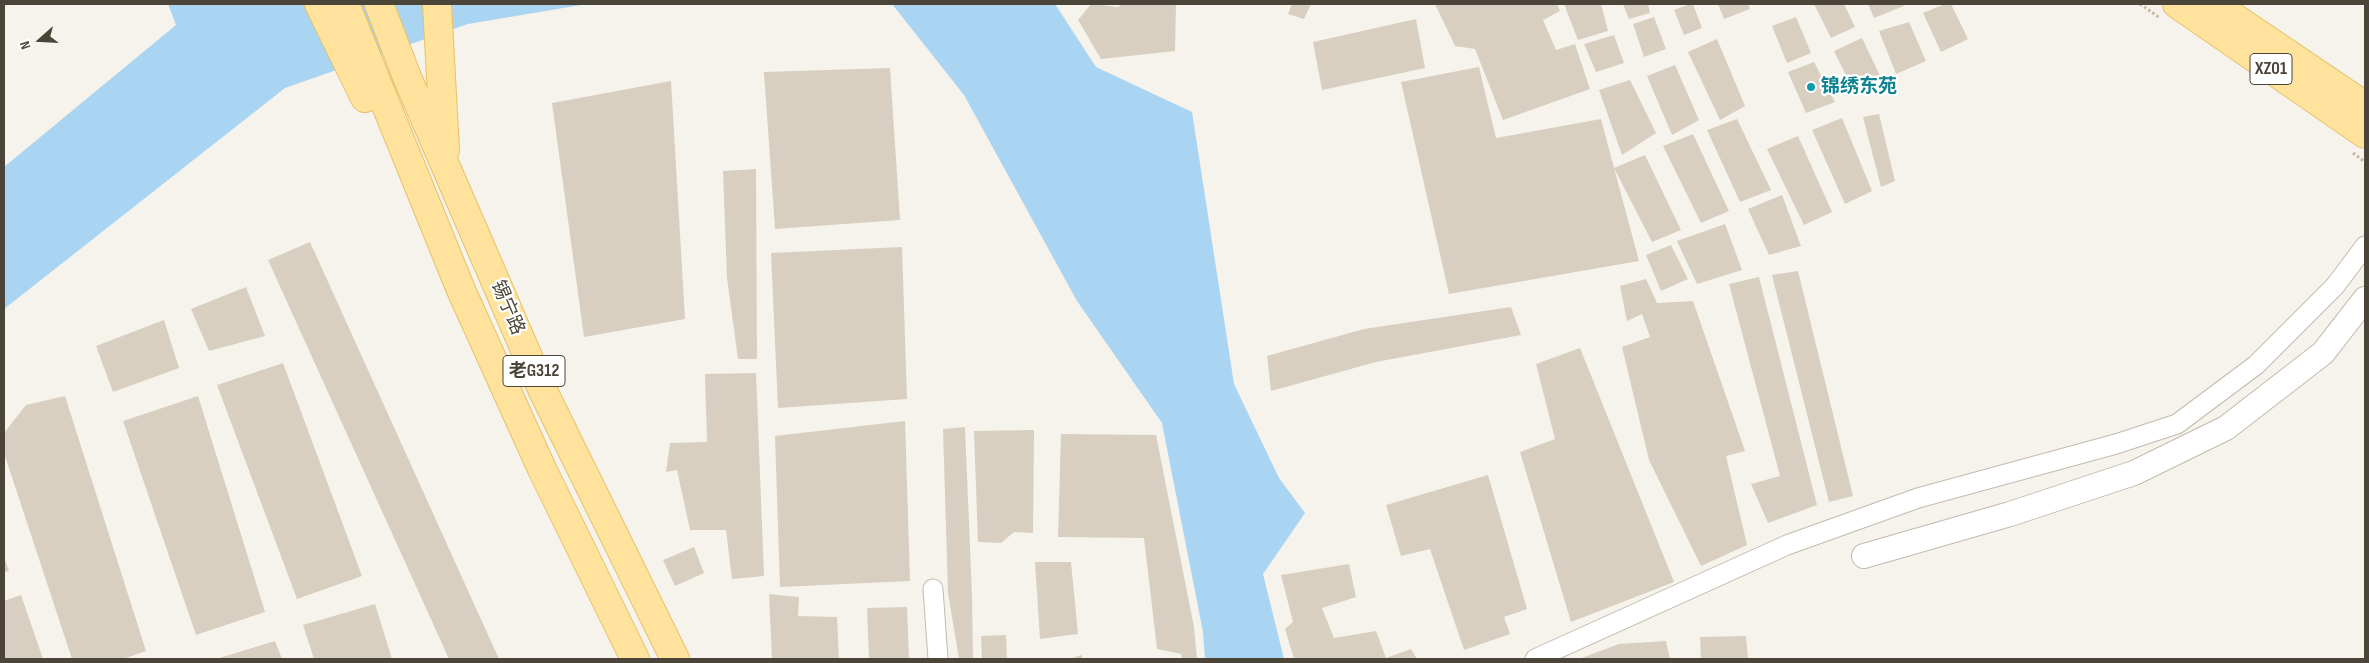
<!DOCTYPE html>
<html>
<head>
<meta charset="utf-8">
<style>
	body { margin:0 }
	#map { position:relative; width:2369px; height:663px; overflow:hidden; background:#f6f3ec; font-family:"Sofia Sans Condensed",sans-serif }
	canvas { display:block }
	.frame { position:absolute; inset:0; border:5px solid #4b4439; pointer-events:none }
	.north { position:absolute; left:15px; top:15px; width:50px; height:50px; -webkit-text-stroke:4px #fff; paint-order:stroke; rotate:251deg; font-size:14px; font-weight:700; line-height:20px; text-align:center; color:#4b4439 }
	.north::after { content:''; display:block; margin:auto; width:18px; height:22px; background:#4b4439; clip-path:polygon(50% 0,100% 100%,50% 72%,0 100%) }
</style>
</head>
<body>
<div id="map">
<canvas width="2369" height="663"></canvas>
<div class="frame"></div>
<div class="north">N</div>
</div>
<script>
const c = document.querySelector('canvas').getContext('2d');
c.lineJoin = 'round';
function fill(path, color) { c.fillStyle = color; c.fill(path, 'evenodd'); }
const poly = rows => new Path2D(rows.map(r => 'M' + r).join(''));
function trace(path, color, width, dash) { c.strokeStyle = color; c.lineWidth = width; c.lineCap = dash ? 'butt' : 'round'; c.setLineDash(dash || []); c.stroke(path); }
function label(font, color, halo, rows, align = 'center') {
  c.font = font + ' "Sofia Sans Condensed","Noto Sans SC",sans-serif'; c.lineWidth = 4.5; c.setLineDash([]); c.textBaseline = 'middle'; c.strokeStyle = halo; c.fillStyle = color; for (const [text, x, y, turn = 0] of rows) {
    c.save(); c.translate(x, y); c.rotate((+turn || 0) * Math.PI / 180); c.textAlign = isNaN(turn) ? turn : align; if (halo) c.strokeText(text, 0, 0); c.fillText(text, 0, 0); c.restore();
  }
}
const water = poly([
	[168,4,587,4,468,24,285,88,4,309,4,167,176,25],
	[892,4,1055,4,1096,67,1192,112,1234,384,1279,478,1305,513,1263,574,1284,659,1205,659,1203,632,1162,423,1077,301,964,95]
]);
const building = poly([
	[1091,4,1119,7,1120,4,1176,4,1175,51,1101,59,1078,20],
	[1292,4,1311,4,1304,19,1288,14],
	[1435,4,1557,4,1560,11,1543,20,1556,50,1575,44,1590,89,1503,120,1475,49,1455,46],
	[1564,4,1601,4,1608,31,1578,40],
	[1623,4,1648,4,1650,13,1629,19],
	[1690,4,1693,4,1702,28,1684,35,1674,10],
	[1718,4,1748,4,1750,9,1724,19],
	[1814,4,1844,4,1855,27,1831,38],
	[1868,4,1903,4,1904,6,1874,18],
	[1945,4,1951,4,1968,39,1941,52,1923,13],
	[1654,17,1666,49,1644,57,1633,24],
	[1796,17,1811,53,1787,63,1772,26],
	[1416,19,1425,68,1322,90,1313,42],
	[1909,22,1926,61,1896,74,1879,31],
	[1614,35,1624,63,1596,72,1584,44],
	[1862,38,1882,80,1855,94,1834,51],
	[1717,39,1745,106,1720,120,1688,52],
	[1814,62,1835,102,1806,113,1788,72],
	[1675,65,1699,120,1672,135,1647,76],
	[1479,67,1496,138,1601,119,1614,168,1645,155,1681,230,1652,242,1614,168,1639,261,1449,294,1401,82],
	[890,68,900,220,775,229,764,72],
	[1630,80,1656,133,1622,155,1599,90],
	[671,81,685,319,584,337,552,103],
	[1879,114,1895,181,1881,187,1863,117],
	[1842,118,1872,191,1845,204,1812,130],
	[1737,119,1771,190,1740,202,1707,130],
	[1693,134,1729,211,1701,223,1663,146],
	[1798,136,1832,212,1804,225,1767,149],
	[756,169,757,359,738,359,727,278,723,171],
	[1782,195,1801,246,1769,255,1748,209],
	[1725,224,1742,270,1697,284,1677,241],
	[310,242,499,659,449,659,268,260],
	[1671,245,1688,279,1661,291,1646,255],
	[902,247,907,399,778,408,771,253],
	[1798,271,1853,496,1829,502,1772,275],
	[1759,277,1817,505,1768,523,1751,484,1780,476,1729,284],
	[1646,279,1657,303,1693,301,1745,451,1726,456,1747,545,1701,566,1649,460,1622,347,1650,337,1642,314,1627,321,1620,286],
	[246,287,265,336,209,351,191,309],
	[1511,307,1521,335,1376,362,1271,391,1267,356,1364,329],
	[164,320,179,368,113,392,96,346],
	[1580,348,1674,582,1571,622,1520,452,1555,439,1536,364],
	[283,363,362,576,297,599,217,385],
	[756,373,764,576,732,579,726,530,690,530,677,470,666,472,670,443,707,442,705,374],
	[65,396,146,651,123,659,72,659,4,453,4,433,26,405],
	[198,396,265,612,196,635,123,421],
	[905,421,910,581,780,587,775,436],
	[965,427,972,595,973,659,959,659,948,593,943,429],
	[1034,430,1033,533,1014,532,1001,543,978,542,974,431],
	[1061,434,1156,435,1194,627,1197,659,1182,659,1181,654,1157,649,1144,538,1058,537],
	[1488,475,1527,609,1504,617,1510,634,1464,650,1430,549,1401,556,1386,505],
	[694,547,704,573,675,586,663,560],
	[4,557,9,571,4,572],
	[1035,562,1071,562,1078,634,1040,639],
	[1349,564,1356,597,1322,608,1334,638,1376,631,1386,658,1411,649,1417,659,1294,659,1285,629,1293,622,1281,575],
	[769,594,799,597,798,616,837,617,839,659,772,659],
	[21,595,43,659,4,659,4,601],
	[375,604,392,659,314,659,303,625],
	[907,607,909,659,869,659,867,608],
	[1006,635,1007,659,982,659,981,636],
	[1746,636,1748,659,1701,659,1700,637],
	[275,641,282,659,216,659],
	[1666,641,1670,659,1579,659,1619,644],
	[1081,655,1083,659,1070,659]
]);
const path = poly([
	[2140,4,2160,18],
	[2353,153,2365,162]
]);
const minor = poly([
	[933,589,938,659],
	[1535,659,1787,545,1918,498,2116,444,2177,424,2256,365,2335,286,2365,246]
]);
const tertiary = poly([
	[1864,556,2010,514,2134,473,2226,428,2323,353,2365,299]
]);
const primary = poly([
	[319,4,365,98],
	[345,4,461,290,542,469,635,659],
	[379,4,407,77,542,389,675,659],
	[437,4,445,150],
	[2177,4,2365,134],
	[2214,4,2365,106]
]);
const markers = [
	[1811,87,5,"#0f9aa8"]
];
const shields = [
	[2271,69,42],
	[534,371,62]
];
const shieldNames = [
	["XZ01",2271,69],
	["老G312",534,371]
];
const cultureNames = [
	["锦绣东苑",1821,87]
];
const streetNames = [
	["锡宁路",507,308,67]
];
fill(water, '#a9d4f2');
fill(building, '#d8cfc1');
trace(minor, '#c2bbae', 21);
trace(tertiary, '#c2bbae', 26);
trace(primary, '#e6c16a', 30);
trace(path, '#c4b79f', 3, [2.5, 2.5]);
trace(minor, '#fff', 19);
trace(tertiary, '#fff', 24);
trace(primary, '#ffe39c', 28);
for (const [x, y, r, color] of markers) { const dot = new Path2D(); dot.arc(x, y, r, 0, 2 * Math.PI); c.fillStyle = color; c.fill(dot); trace(dot, '#fff', 2); }
for (const [x, y, w] of shields) { const box = new Path2D(); box.roundRect(x - w / 2, y - 15.5, w, 31, 4); c.fillStyle = '#fff'; c.fill(box); trace(box, '#4b4439', 1); }
label('bold 18px', '#4b4439', null, shieldNames);
label('bold 19px', '#0d838f', '#fff', cultureNames, 'left');
label('19px', '#4b4439', '#fff', streetNames);
</script>
</body>
</html>
